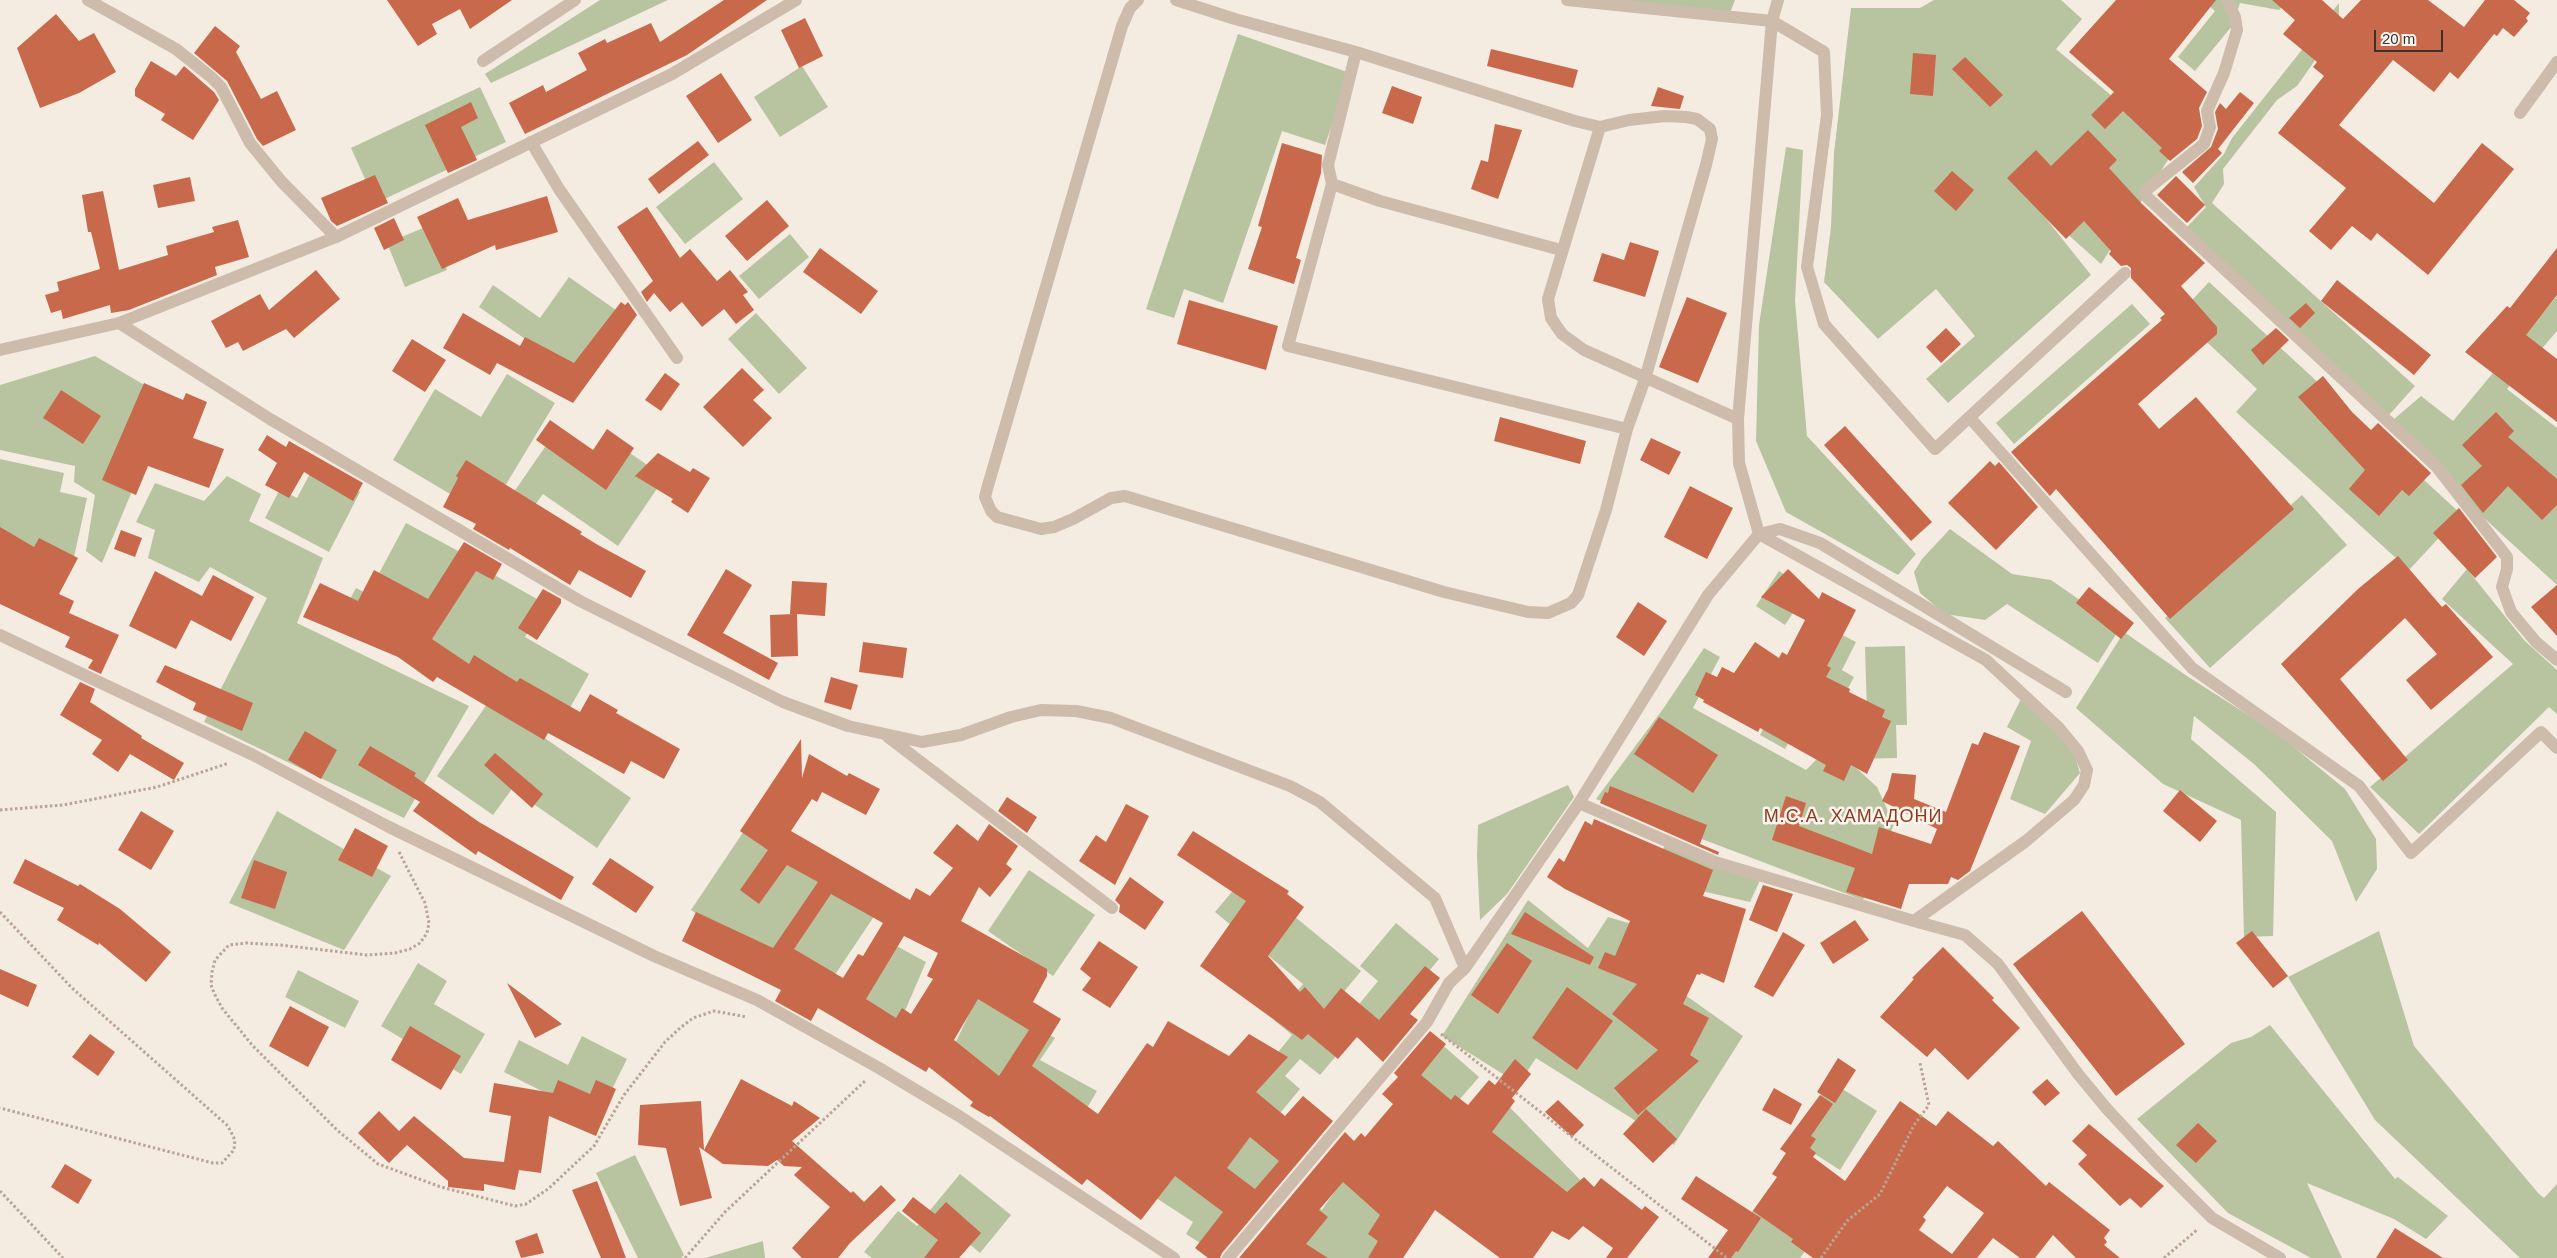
<!DOCTYPE html>
<html>
<head>
<meta charset="utf-8">
<style>
	body { margin:0 }
	#map { position:relative; width:2557px; height:1258px; overflow:hidden; background:#f4ebe1; font-family:Helvetica,sans-serif }
	canvas { display:block }
	.scale { position:absolute; left:2374px; top:30px; width:69px; height:22px; box-sizing:border-box; border:2px solid #3b302b; border-top:0; padding-left:6px; font-size:15px; line-height:18px; white-space:nowrap; color:#3b302b; -webkit-text-stroke:4px #fbf5ee; paint-order:stroke }
</style>
</head>
<body>
<div id="map">
<canvas width="2557" height="1258"></canvas>
<div class="scale">20 m</div>
</div>
<script>
const c = document.querySelector('canvas').getContext('2d');
c.lineJoin = 'round';
function fill(path, color) { c.fillStyle = color; c.fill(path, 'evenodd'); }
const poly = rows => new Path2D(rows.map(r => 'M' + r).join(''));
function trace(path, color, width, dash) { c.strokeStyle = color; c.lineWidth = width; c.lineCap = dash ? 'butt' : 'round'; c.setLineDash(dash || []); c.stroke(path); }
function label(font, color, halo, rows, align = 'center') {
  c.font = font + ' Helvetica,sans-serif'; c.lineWidth = 5; c.setLineDash([]); c.textBaseline = 'middle'; c.strokeStyle = halo; c.fillStyle = color; for (const [text, x, y, turn = 0] of rows) {
    c.save(); c.translate(x, y); c.rotate((+turn || 0) * Math.PI / 180); c.textAlign = isNaN(turn) ? turn : align; if (halo) c.strokeText(text, 0, 0); c.fillText(text, 0, 0); c.restore();
  }
}
const green = poly([
	[600,0,668,0,491,83,485,74],
	[1609,0,1735,0,1730,13],
	[1934,0,2061,0,2082,19,2056,49,2175,149,2101,264,2036,206,2091,275,1948,403,1926,379,1975,336,1936,289,1878,339,1824,282,1831,227,1834,153,1851,8,1920,8],
	[2202,0,2289,0,2279,10,2240,3,2232,26,2195,71,2178,57,2215,11],
	[2339,3,2339,26,2297,86,2277,100,2223,169,2224,184,2212,203,2415,386,2388,416,2187,227,2206,207,2194,187,2224,154,2232,138],
	[1238,34,1350,73,1325,145,1282,131,1223,303,1184,289,1174,318,1146,309],
	[802,66,828,107,780,137,754,97],
	[480,87,506,142,376,203,351,148],
	[1786,147,1803,150,1795,301,1807,436,1916,554,1898,575,1786,512,1756,441,1759,325],
	[714,162,743,199,685,244,656,207],
	[428,226,447,270,405,287,387,243],
	[790,234,809,257,759,299,739,276],
	[569,277,623,315,580,377,479,307,493,285,540,318],
	[2209,282,2461,514,2409,570,2236,412,2257,389,2178,315],
	[2557,296,2557,331,2507,389,2557,428,2557,585,2472,507,2393,420,2421,396,2453,421],
	[2132,304,2150,324,2014,444,1996,423],
	[756,313,807,368,779,394,728,339],
	[95,356,170,400,102,563,86,551,95,495,74,482,75,466,0,450,0,385],
	[507,374,555,403,487,516,393,460,435,389,481,417],
	[556,431,608,467,621,447,665,477,618,546,543,494,527,516,507,502],
	[0,459,64,473,60,492,87,498,74,557,0,541],
	[313,468,360,492,329,552,265,518,280,489,297,498],
	[227,476,261,494,249,521,323,558,297,623,469,706,404,818,204,722,267,598,210,567,199,582,148,558,155,530,136,522,155,483,204,501],
	[2302,495,2347,545,2210,668,2165,618],
	[406,523,462,553,409,652,342,615,356,588,368,594],
	[1950,529,2012,574,2051,580,2120,628,2098,663,2007,604,1985,620,1945,614,1920,593,1914,572,1922,559],
	[468,560,544,603,525,637,589,674,562,722,422,643],
	[2467,569,2524,640,2557,670,2557,714,2549,707,2419,834,2370,787,2513,664,2442,599],
	[1779,571,1808,590,1785,625,1756,606],
	[1819,623,1856,642,1842,670,1854,677,1822,737,1798,725,1785,749,1760,735],
	[2124,632,2187,676,2278,734,2345,789,2376,839,2377,869,2356,902,2332,841,2254,764,2194,716,2191,739,2276,812,2273,936,2244,937,2241,820,2163,784,2076,708],
	[1905,646,1907,725,1896,725,1897,758,1853,759,1867,713,1865,647],
	[1704,648,1720,657,1693,708,1806,770,1831,745,1877,787,1894,824,1863,900,1596,799,1663,709],
	[2022,697,2073,750,2080,773,2045,814,2010,799,2031,741,2007,727],
	[490,700,631,798,597,848,512,789,493,815,437,776],
	[1568,785,1574,797,1507,894,1480,920,1477,856,1478,825],
	[277,811,391,876,344,950,229,903],
	[750,822,879,909,820,997,691,910],
	[1665,844,1761,878,1750,902,1697,890,1671,985,1743,1036,1674,1145,1536,1058,1519,1084,1442,1036,1528,900,1588,948,1608,917,1635,925],
	[1029,870,1095,915,1053,976,988,931],
	[1245,876,1361,971,1320,1021,1347,1043,1320,1075,1300,1059,1285,1076,1300,1089,1271,1124,1300,1147,1259,1197,1188,1139,1270,1062,1292,1035,1274,1020,1303,984,1215,912],
	[1396,923,1439,959,1368,1045,1343,1024,1378,981,1360,966],
	[2379,931,2414,1046,2539,1194,2544,1198,2557,1184,2557,1258,2520,1258,2375,1120,2288,977],
	[880,937,926,962,901,1020,848,1000],
	[418,963,447,981,434,1004,485,1034,461,1074,381,1026],
	[298,970,359,1001,345,1028,285,997],
	[979,994,1055,1038,1040,1060,1097,1091,1070,1137,947,1060],
	[2270,1025,2395,1179,2398,1177,2448,1216,2426,1239,2394,1219,2307,1183,2342,1258,2311,1258,2228,1213,2137,1119,2231,1043,2251,1037],
	[582,1036,627,1059,597,1119,504,1072,519,1040,568,1065],
	[1439,1042,1479,1077,1433,1130,1393,1095],
	[1830,1081,1877,1111,1840,1170,1793,1140],
	[1497,1094,1586,1186,1584,1216,1562,1237,1459,1131],
	[635,1155,684,1255,681,1258,638,1258,596,1173],
	[1168,1161,1242,1209,1214,1252,1186,1234,1193,1222,1147,1192],
	[960,1174,1011,1215,980,1253,955,1232,933,1258,872,1258,864,1252,898,1211,917,1226],
	[1343,1179,1377,1205,1401,1237,1390,1258,1247,1258,1302,1197,1322,1210],
	[1769,1188,1823,1227,1800,1258,1726,1258,1721,1255],
	[763,1241,765,1258,704,1258,705,1258]
]);
const building = poly([
	[387,0,512,0,470,29,460,9,432,24,437,34,418,46],
	[724,0,767,0,687,55,525,134,509,103,543,85,546,92,587,70,578,53,605,39,607,43,651,23,660,42],
	[2116,0,2216,0,2169,59,2207,92,2199,108,2202,126,2197,139,2170,161,2159,151,2162,148,2123,111,2105,129,2091,115,2114,92,2069,52],
	[2272,0,2322,0,2343,19,2361,0,2428,0,2464,27,2485,0,2514,0,2530,13,2526,18,2528,21,2514,37,2503,28,2497,36,2494,34,2458,79,2450,72,2434,92,2393,60,2339,125,2434,203,2482,143,2514,169,2428,275,2377,233,2371,241,2352,226,2331,250,2309,231,2346,188,2278,133,2324,76,2313,67,2317,62,2283,34,2295,20],
	[56,14,79,41,94,33,116,72,79,93,40,108,17,48],
	[805,18,823,56,799,68,781,30],
	[215,26,240,46,236,52,261,99,277,91,296,130,263,146,257,139,227,81,194,53],
	[1491,49,1578,70,1573,88,1487,66],
	[1913,53,1936,55,1933,96,1910,94],
	[1965,57,2003,95,1990,107,1952,69],
	[151,61,176,76,184,66,214,92,219,100,193,140,161,120,165,114,135,96,135,89],
	[721,73,752,120,718,143,686,96],
	[1392,86,1422,97,1413,124,1382,113],
	[1658,87,1684,96,1680,109,1651,106],
	[2240,92,2254,103,2218,149,2222,153,2193,183,2182,172,2211,147,2218,129,2215,112,2220,103,2226,109],
	[471,102,478,118,461,127,477,160,448,173,425,125],
	[1495,124,1522,130,1498,199,1471,189,1481,160,1488,162],
	[2088,130,2117,160,2109,168,2141,203,2205,263,2181,286,2217,327,2217,334,2138,404,2159,429,2196,397,2294,509,2170,619,2056,489,2050,496,2011,452,2162,320,2160,318,2165,314,2131,278,2131,268,2127,265,2121,266,2109,254,2111,251,2084,221,2066,239,2007,178,2036,150,2051,166],
	[698,141,709,155,659,194,648,179],
	[1282,143,1322,155,1321,173,1296,258,1301,260,1294,284,1248,269,1262,227,1258,226],
	[1952,171,1974,190,1956,211,1934,191],
	[375,175,388,203,337,226,331,221,321,198],
	[2176,176,2205,205,2187,223,2157,195],
	[190,177,195,201,158,208,153,185],
	[103,191,119,270,168,255,166,246,214,232,212,227,238,220,249,257,215,267,217,275,129,310,111,313,110,305,63,319,61,310,51,313,45,295,59,291,57,282,100,269,91,232,88,232,82,195],
	[547,196,558,232,496,250,495,245,442,269,417,217,458,198,468,220],
	[767,200,789,226,747,261,725,236],
	[647,207,680,258,690,249,717,281,730,270,748,292,743,295,754,310,736,324,724,309,702,327,682,302,670,312,654,293,647,302,641,292,653,281,617,227],
	[394,218,404,240,384,250,374,228],
	[1630,242,1659,251,1645,297,1593,281,1602,253,1624,260],
	[820,248,878,291,861,314,803,272],
	[2557,248,2557,295,2526,335,2557,359,2557,422,2465,352,2507,306,2510,308],
	[316,270,340,299,294,338,286,329,243,351,238,342,226,348,211,321,260,294,269,310],
	[2337,280,2431,355,2414,375,2321,301],
	[1687,297,1727,313,1698,383,1659,367],
	[1189,300,1278,326,1266,370,1177,344],
	[621,302,625,305,628,302,637,315,573,403,497,363,490,375,443,348,463,313,520,346,525,337,574,363],
	[2306,303,2315,313,2300,328,2289,318],
	[1946,328,1961,344,1941,363,1926,347],
	[2276,328,2289,340,2263,365,2251,350],
	[412,339,446,360,425,392,392,371],
	[742,368,764,390,753,400,772,418,743,447,703,407],
	[665,373,680,384,661,411,645,400],
	[2323,376,2352,412,2371,430,2378,423,2431,473,2409,496,2402,490,2379,516,2349,489,2365,470,2298,397],
	[144,383,183,400,186,393,207,402,193,438,224,449,209,488,148,466,136,495,102,480],
	[61,390,101,416,83,444,43,418],
	[2496,412,2514,431,2508,437,2557,479,2557,505,2542,520,2508,486,2483,513,2461,485,2482,466,2462,445],
	[1500,417,1586,441,1580,464,1494,441],
	[550,420,593,450,607,429,634,448,606,490,536,440],
	[1845,426,1932,522,1911,541,1824,445],
	[267,435,286,447,289,441,363,483,353,501,304,472,289,498,265,485,277,463,258,450],
	[1651,438,1681,452,1669,475,1640,460],
	[658,453,690,472,693,468,710,478,688,513,671,502,673,499,635,476],
	[466,460,582,532,580,534,598,545,646,571,631,598,579,570,570,585,510,548,509,550,473,529,476,524,443,507,458,478,456,476],
	[1990,461,1995,466,1999,462,2038,507,1996,550,1948,503],
	[1690,486,1733,508,1707,559,1664,537],
	[2459,508,2497,557,2475,578,2433,533],
	[0,527,34,547,39,538,78,558,59,594,74,601,69,613,119,635,101,674,88,668,93,660,65,647,70,637,0,604],
	[121,530,142,538,135,557,114,549],
	[464,542,502,564,493,580,476,571,432,639,469,664,474,655,517,682,520,678,580,712,590,694,618,710,616,713,680,749,664,779,631,761,624,774,548,733,544,740,437,677,433,682,398,657,303,617,320,583,358,601,374,570,428,599],
	[2398,556,2442,607,2446,604,2493,657,2431,710,2406,680,2437,654,2405,618,2340,679,2408,760,2383,781,2281,664,2358,589],
	[726,569,752,585,723,633,778,663,769,680,687,635],
	[1788,569,1819,599,1822,592,1856,610,1827,666,1831,668,1826,677,1850,689,1849,692,1885,710,1882,717,1891,721,1867,774,1851,765,1844,781,1823,771,1826,765,1760,728,1758,732,1703,702,1704,700,1695,695,1706,672,1717,677,1722,667,1734,673,1755,642,1779,658,1782,652,1787,655,1805,620,1761,597],
	[155,571,202,596,213,575,254,597,231,641,191,620,176,649,129,626],
	[792,581,827,583,825,616,797,614,798,656,771,657,770,615,795,614,790,614],
	[2557,585,2557,636,2531,607],
	[2089,587,2134,623,2121,639,2076,603],
	[543,589,561,599,561,603,537,640,518,628],
	[1638,602,1667,621,1644,656,1616,637],
	[863,642,907,648,903,678,859,672],
	[165,665,253,703,242,731,193,710,196,703,156,682],
	[831,677,858,685,851,710,824,702],
	[80,682,95,689,90,702,142,736,141,738,184,763,174,780,130,754,118,772,92,754,102,740,60,715],
	[1659,717,1718,755,1693,793,1634,754],
	[305,731,337,750,321,779,288,760],
	[1984,732,2020,746,1970,871,1958,880,1951,877,1948,884,1909,884,1901,909,1846,892,1855,868,1772,840,1786,796,1806,803,1799,826,1872,854,1879,827,1931,844,1937,829,1882,801,1888,789,1892,773,1916,775,1914,799,1946,812,1972,743,1978,745],
	[801,739,802,778,809,754,847,776,849,773,880,789,866,815,822,792,817,802,812,799,791,831,910,900,916,888,930,896,953,868,933,853,957,824,978,841,989,824,1018,846,1006,864,1012,869,990,897,979,887,961,921,1047,969,1047,976,1033,1002,1061,1019,1032,1066,1098,1114,1147,1043,1153,1047,1168,1021,1229,1056,1249,1034,1288,1057,1256,1092,1285,1116,1303,1096,1333,1121,1222,1253,1220,1258,1208,1258,1195,1248,1223,1212,1175,1176,1141,1220,1087,1179,1082,1185,990,1116,989,1117,970,1106,973,1102,929,1067,926,1072,818,1008,811,1021,775,1001,781,990,682,941,696,912,773,948,818,882,787,865,759,904,740,890,768,850,740,831],
	[831,894,883,923,863,956,858,954,843,978,794,949],
	[904,936,938,953,927,976,933,979,911,1014,902,1008,896,1018,866,999],
	[978,999,1029,1030,999,1076,954,1040],
	[1250,1137,1279,1161,1255,1189,1227,1168],
	[370,746,416,773,414,776,479,822,574,877,561,900,478,851,476,855,413,811,420,802,358,765],
	[495,753,543,794,532,808,484,765],
	[1610,786,1707,825,1700,844,1719,852,1718,855,1600,803,1605,792,1608,793],
	[2180,790,2217,821,2200,842,2163,811],
	[1007,797,1037,817,1027,833,998,811],
	[1126,804,1149,816,1115,885,1079,861,1096,835,1106,842],
	[141,811,174,831,151,870,118,850],
	[1594,819,1713,870,1703,896,1746,909,1724,983,1701,973,1700,975,1697,974,1683,1004,1709,1018,1690,1055,1699,1061,1638,1115,1614,1088,1658,1050,1612,1014,1637,984,1598,968,1605,952,1615,956,1630,921,1565,889,1547,877,1559,858,1564,862,1585,821,1592,825],
	[355,828,388,846,372,877,338,860],
	[1193,831,1289,891,1287,894,1304,907,1268,956,1300,992,1305,987,1324,1009,1341,988,1379,1020,1425,966,1440,978,1410,1014,1418,1020,1383,1062,1357,1037,1338,1059,1308,1034,1302,1040,1200,966,1246,901,1177,855],
	[610,858,654,887,636,913,592,884],
	[25,859,78,886,80,884,120,909,171,952,146,982,99,943,98,945,57,920,64,908,13,883],
	[254,860,287,872,275,909,241,898],
	[1130,877,1164,902,1145,930,1119,912,1120,905,1115,900],
	[1763,885,1793,894,1777,932,1749,920],
	[2082,911,2185,1044,2116,1096,2013,964],
	[1525,912,1594,957,1590,965,1511,934],
	[1855,920,1869,940,1833,964,1820,943],
	[2252,931,2288,976,2273,988,2236,943],
	[1783,932,1805,945,1773,997,1754,987],
	[1099,941,1138,967,1110,1008,1082,990,1091,978,1080,969],
	[1507,943,1532,961,1498,1014,1471,995],
	[1943,947,1994,998,1992,1000,2020,1028,1968,1080,1935,1048,1927,1057,1880,1017,1914,979,1912,978],
	[0,969,37,985,28,1007,0,994],
	[507,983,562,1024,535,1038],
	[1567,987,1613,1021,1577,1070,1532,1038],
	[290,1006,329,1027,308,1067,269,1046],
	[410,1026,461,1056,441,1090,391,1060],
	[1430,1031,1446,1044,1421,1075,1451,1100,1455,1095,1468,1105,1489,1080,1495,1085,1515,1059,1531,1074,1512,1098,1515,1101,1492,1132,1567,1192,1584,1177,1594,1187,1601,1178,1642,1210,1645,1206,1659,1217,1627,1258,1606,1258,1613,1248,1583,1226,1569,1240,1552,1231,1533,1258,1500,1258,1435,1210,1403,1258,1368,1258,1378,1241,1368,1234,1380,1215,1343,1182,1319,1210,1328,1217,1306,1244,1328,1258,1239,1258,1345,1132,1354,1141,1361,1133,1365,1137,1393,1104,1382,1094,1398,1077,1394,1073],
	[90,1034,115,1052,98,1076,72,1057],
	[1838,1058,1856,1070,1835,1103,1817,1092],
	[741,1079,792,1106,794,1101,820,1118,792,1141,851,1193,853,1191,864,1202,881,1185,896,1200,850,1243,838,1258,802,1258,792,1248,830,1207,794,1175,802,1167,784,1166,777,1160,768,1166,723,1164,699,1147,712,1198,680,1206,666,1148,638,1145,640,1105,701,1101,704,1150],
	[2047,1079,2060,1093,2045,1106,2032,1092],
	[558,1080,590,1094,596,1080,616,1089,596,1136,549,1116,541,1173,519,1170,515,1190,484,1184,484,1191,448,1187,448,1181,407,1145,389,1163,358,1133,379,1111,399,1131,414,1116,464,1158,504,1162,511,1116,489,1112,494,1083,553,1093],
	[1774,1088,1802,1104,1791,1125,1762,1110],
	[1820,1095,1833,1104,1811,1136,1816,1139,1810,1148,1816,1153,1813,1157,1845,1181,1900,1101,1936,1126,1948,1111,1993,1146,1998,1141,2046,1186,2049,1182,2110,1230,2104,1238,2107,1242,2104,1245,2120,1258,2076,1258,2053,1235,2035,1258,2020,1258,1993,1238,1977,1258,1813,1258,1791,1242,1793,1239,1753,1211,1777,1177,1772,1174,1786,1153,1780,1149],
	[1947,1186,1984,1213,1952,1254,1919,1230,1926,1220,1923,1217],
	[1558,1100,1584,1125,1572,1137,1545,1112],
	[1646,1109,1677,1139,1653,1163,1623,1134],
	[2198,1123,2217,1141,2196,1163,2176,1145],
	[2089,1124,2164,1186,2141,1208,2130,1198,2120,1206,2078,1164,2087,1155,2072,1141],
	[65,1164,92,1180,78,1204,51,1187],
	[1696,1176,1761,1218,1738,1252,1736,1251,1731,1258,1708,1258,1728,1230,1681,1199],
	[597,1181,626,1258,601,1258,572,1190],
	[913,1197,935,1214,946,1202,981,1233,959,1258,924,1258,938,1240,902,1211],
	[2395,1228,2443,1258,2376,1258],
	[537,1233,544,1253,521,1258,515,1241]
]);
const path = poly([
	[0,810,63,805,157,787,229,763],
	[399,852,425,903,429,923,427,933,420,943,410,949,395,953,367,955,280,945,246,943,229,945,215,960,212,972,211,985,214,993,222,1008,252,1045,337,1130,378,1164,441,1187,515,1206,526,1204,548,1189,594,1146,624,1095,665,1042,680,1028,693,1018,714,1011,747,1017],
	[0,912,72,988,228,1126,235,1140,234,1150,222,1163,213,1163,0,1108],
	[1441,1034,1727,1258],
	[0,1191,63,1258],
	[685,1258,725,1212,866,1080],
	[1821,1258,1847,1221,1880,1194,1914,1125,1929,1105,1920,1063],
	[2164,1258,2198,1229]
]);
const service = poly([
	[88,0,176,49,211,77,221,87,250,143,281,181,336,237],
	[1138,0,1130,8,1122,26,987,489,985,497,991,511,997,517,1041,529,1054,527,1073,519,1111,498,1125,496,1444,592,1528,612,1548,613,1571,603,1578,595,1581,586,1606,510,1627,429,1645,379,1706,165,1712,139,1710,129,1697,119,1686,117,1665,116,1629,120,1600,127,1575,121,1356,52,1235,19,1176,0],
	[2227,0,2235,17,2237,30,2224,73,2207,111,2210,127,2204,144,2145,191,2147,197,2436,466,2507,557,2507,569,2502,587,2511,612,2536,642,2557,660],
	[1356,52,1328,165,1332,184,1380,201,1561,250],
	[483,61,575,0],
	[2520,113,2557,62],
	[1600,127,1548,299,1551,318,1562,334,1584,350,1738,419],
	[531,142,559,189,677,358],
	[1332,184,1288,346,1627,429],
	[119,323,270,419,580,601,783,702,848,726,922,742,961,735,1011,717,1041,710,1076,711,1111,718,1290,786,1320,802,1435,898,1465,968,1579,803],
	[1971,419,2192,668,2359,786,2411,853,2541,732,2557,748],
	[0,635,253,755,389,827,654,956,757,1000,879,1068,959,1116,1174,1258],
	[2066,692,1820,543,1780,529,1759,534,1739,463,1738,419,1772,21,1824,52,1827,115,1807,267,1824,324,1935,449,2125,273],
	[888,737,1112,908],
	[1914,921,2026,841,2074,800,2084,785,2087,770,2078,751,2059,728,1986,660,1759,534,1708,595,1579,803,1715,862,1914,921,1965,935,1998,964,2078,1074,2107,1109,2158,1164,2212,1218,2280,1258],
	[1228,1258,1427,1022,1449,983,1465,968]
]);
const minor = poly([
	[1567,0,1772,21,1778,0],
	[0,350,119,323,336,237,672,74,796,0]
]);
const quarterNames = [
	["М.С.А. ХАМАДОНИ",1853,817]
];
fill(green, '#b8c4a0');
fill(building, '#c8694b');
trace(path, '#b9a596', 3, [2.5, 2.5]);
trace(service, '#cdbbac', 12);
trace(minor, '#cdbbac', 12);
c.letterSpacing = '1px';
label('18px', '#8c3b22', '#fbf5ee', quarterNames);
c.letterSpacing = '0px';
</script>
</body>
</html>
